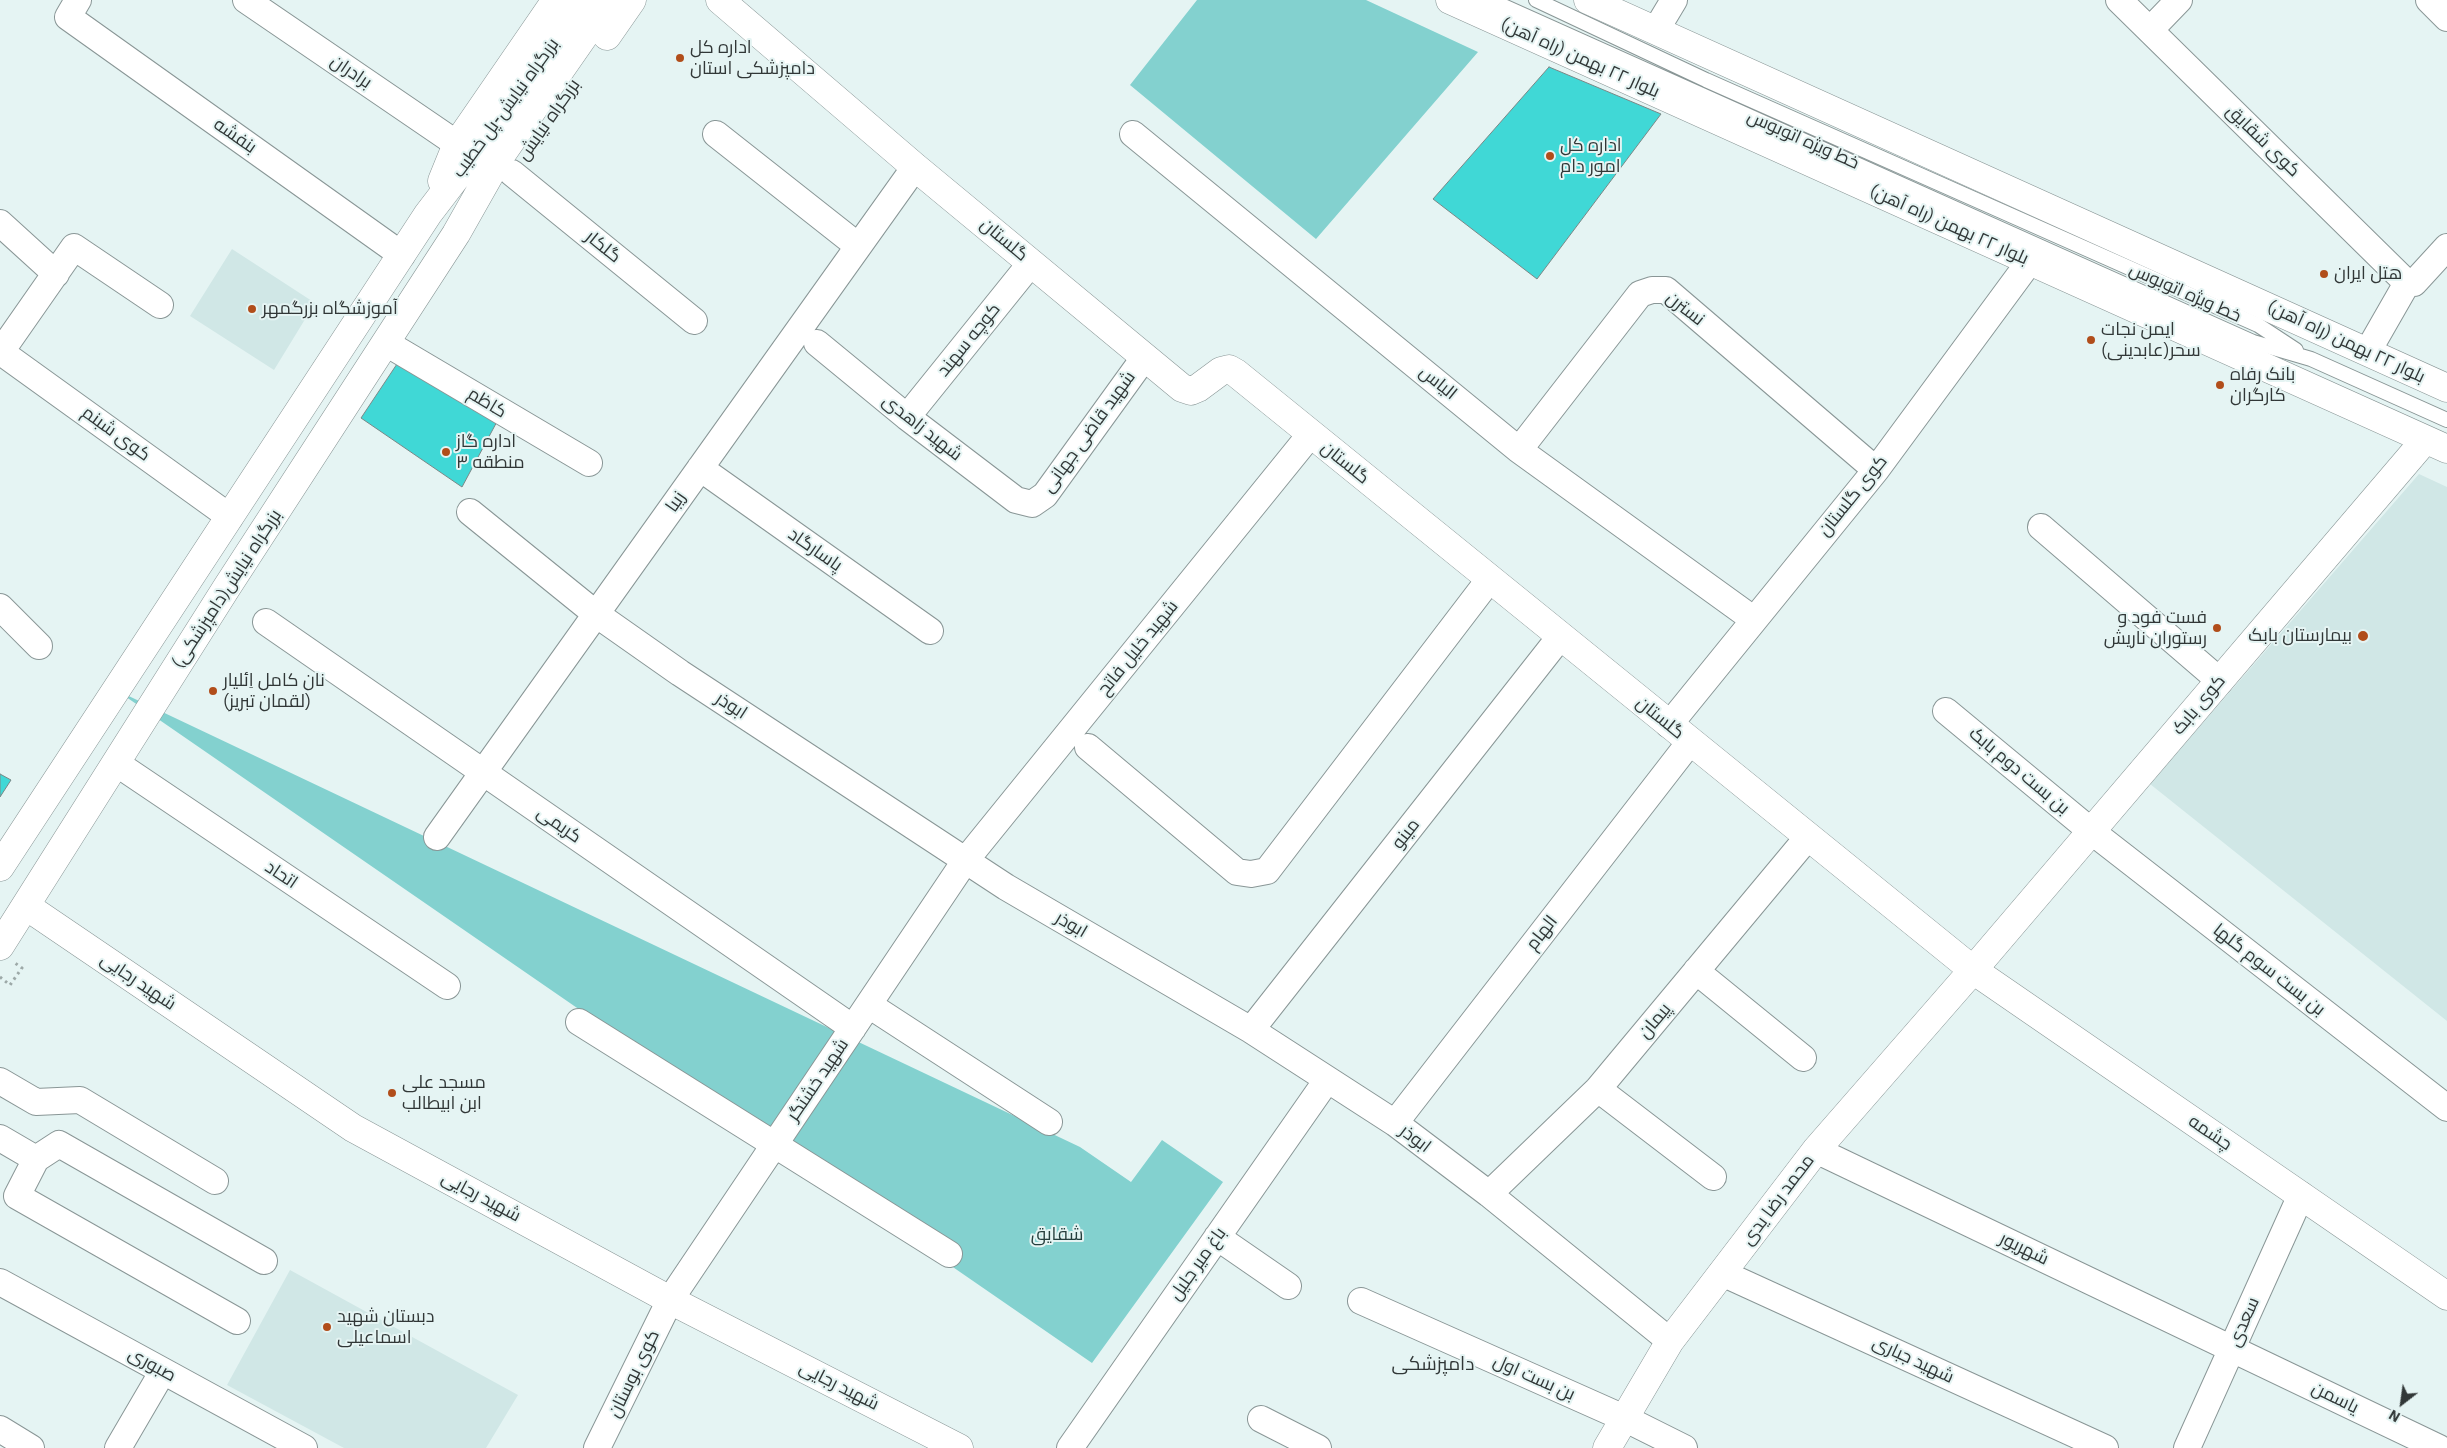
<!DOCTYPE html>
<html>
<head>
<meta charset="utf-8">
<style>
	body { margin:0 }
	#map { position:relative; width:2447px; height:1448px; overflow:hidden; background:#e5f4f3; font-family:"IBM Plex Sans",sans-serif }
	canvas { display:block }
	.north { position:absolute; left:2377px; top:1378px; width:50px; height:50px; -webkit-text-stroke:4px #e5f4f3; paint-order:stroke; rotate:210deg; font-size:14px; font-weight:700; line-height:20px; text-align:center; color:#313737 }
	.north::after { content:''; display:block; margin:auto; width:18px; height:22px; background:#313737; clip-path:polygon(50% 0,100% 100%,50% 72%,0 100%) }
</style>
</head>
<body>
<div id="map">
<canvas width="2447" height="1448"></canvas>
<div class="north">N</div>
</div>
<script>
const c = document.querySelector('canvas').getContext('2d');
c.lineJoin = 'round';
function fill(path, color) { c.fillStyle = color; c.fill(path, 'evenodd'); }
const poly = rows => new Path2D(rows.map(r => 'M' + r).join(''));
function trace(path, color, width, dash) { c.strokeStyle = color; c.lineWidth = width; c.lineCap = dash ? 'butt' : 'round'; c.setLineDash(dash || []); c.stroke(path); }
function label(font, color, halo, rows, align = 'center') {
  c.font = font + ' "IBM Plex Sans",Cairo,sans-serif'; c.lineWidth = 4; c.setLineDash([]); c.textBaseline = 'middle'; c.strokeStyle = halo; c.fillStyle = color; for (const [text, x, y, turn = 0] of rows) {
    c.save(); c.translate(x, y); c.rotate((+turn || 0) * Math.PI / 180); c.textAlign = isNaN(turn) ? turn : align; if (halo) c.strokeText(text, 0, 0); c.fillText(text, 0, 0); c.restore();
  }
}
const built = poly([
	[232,249,315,303,274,370,190,316],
	[2419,474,2447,487,2447,1021,2150,784],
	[290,1270,518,1395,486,1448,344,1448,227,1385]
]);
const green = poly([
	[1197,0,1366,0,1478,52,1316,239,1130,85],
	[116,690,1080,1147,1131,1182,1162,1140,1223,1182,1092,1363]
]);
const building = poly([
	[1549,67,1661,114,1537,279,1433,199,1549,67],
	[401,358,500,416,462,487,361,418,401,358],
	[0,774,11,780,0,797,0,774]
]);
const path = poly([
	[0,977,10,985,22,968,15,963]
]);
const service = poly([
	[1490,0,2253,342,2311,359,2447,420],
	[1536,0,1706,80,2258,325,2296,350]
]);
const minor = poly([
	[78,0,68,17,402,255],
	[246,0,457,144],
	[2119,0,2407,283],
	[2429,0,2447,18],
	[1656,30,1674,0],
	[2150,30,2179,0],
	[716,134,858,246],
	[1133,134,1519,450,1753,619],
	[512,173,694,321],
	[0,223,56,274],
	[2407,283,2414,283,2447,247],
	[386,343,589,463],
	[817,343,907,417,1016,500,1032,504,1045,495,1144,358],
	[2368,351,2407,283],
	[1,352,230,517],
	[0,353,74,247,160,305],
	[907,417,1031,263],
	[1519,450,1640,294,1652,290,1666,290,1876,470],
	[700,468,930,631],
	[470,512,596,614,680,673,1006,887,1251,1030,1395,1123,1489,1194,1670,1341],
	[2041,527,2220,681],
	[0,607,39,646],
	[266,622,853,1028],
	[1946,711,2091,831,2447,1108],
	[1669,725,1876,470,2030,261],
	[1088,747,1237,872,1251,874,1267,871,1489,580],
	[116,763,447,986],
	[437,837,915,167],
	[1696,971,1803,1058],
	[869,1005,1049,1122],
	[579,1022,949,1254],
	[1251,1030,1560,637],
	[0,1081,36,1102,80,1100,215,1181],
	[1598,1089,1713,1177],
	[1395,1123,1690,742],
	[0,1138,36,1159,59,1144,264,1261],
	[1816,1150,2439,1448],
	[36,1159,17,1196,237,1321],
	[1489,1194,1598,1089,1808,837],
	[1217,1237,1288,1286],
	[1722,1273,2105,1448],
	[0,1282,304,1448],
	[1361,1301,1624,1418,1684,1448],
	[1261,1419,1318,1448],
	[0,1429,31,1448],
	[118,1448,163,1371],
	[597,1448,670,1300,965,861,1310,435],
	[1070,1448,1327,1080],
	[2187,1448,2301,1195]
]);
const tertiary = poly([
	[720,0,915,167,1182,388,1191,391,1198,388,1221,371,1229,369,1236,373,1973,970,2447,1296]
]);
const secondary = poly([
	[26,906,353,1128,670,1300,959,1448],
	[1607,1448,1670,1341,1816,1150,1973,970,2425,440]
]);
const primary = poly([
	[1450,0,2447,449],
	[1588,0,2447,388]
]);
const trunk = poly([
	[607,36,632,0],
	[442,181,457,144,556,0],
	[0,867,428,214,480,146,583,0],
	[0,946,227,587,456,234,499,158,609,0]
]);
const markers = [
	[680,58,5,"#b14d1a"],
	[1550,156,5,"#b14d1a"],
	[2324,274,5,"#b14d1a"],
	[252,309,5,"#b14d1a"],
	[2091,340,5,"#b14d1a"],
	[2220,385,5,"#b14d1a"],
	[446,452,5,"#b14d1a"],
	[2217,628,5,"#b14d1a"],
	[2363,636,6,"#b14d1a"],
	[213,691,5,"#b14d1a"],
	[392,1093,5,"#b14d1a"],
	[327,1327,5,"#b14d1a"]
];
const poiNames = [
	["اداره کل",690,48],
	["دامپزشکی استان",690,69],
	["اداره کل",1560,146],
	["امور دام",1560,167],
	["هتل ایران",2334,274],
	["آموزشگاه بزرگمهر",262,309],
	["ایمن نجات",2101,330],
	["سحر(عابدینی)",2101,351],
	["بانک رفاه",2230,375],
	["کارگران",2230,396],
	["اداره گاز",456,442],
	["منطقه ۳",456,463],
	["فست فود و",2207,618,"right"],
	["رستوران ناریش",2207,639,"right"],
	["بیمارستان بابک",2352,636,"right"],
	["نان کامل اِئلیار",223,681],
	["(لقمان تبریز)",223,702],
	["مسجد علی",402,1083],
	["ابن ابیطالب",402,1104],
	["دبستان شهید",337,1317],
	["اسماعیلی",337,1338]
];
const streetNames = [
	["بلوار ۲۲ بهمن (راه آهن)",1580,58,24],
	["برادران",351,72,34],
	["بزرگراه نیایش-پل خطیب",506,108,-54],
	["بزرگراه نیایش",549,120,-55],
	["بنفشه",235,136,35],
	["خط ویژه اتوبوس",1803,140,24],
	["کوی شقایق",2263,141,44],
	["بلوار ۲۲ بهمن (راه آهن)",1949,225,24],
	["گلستان",1004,240,40],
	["گلکار",603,247,39],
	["خط ویژه اتوبوس",2185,293,24],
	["نسترن",1685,309,38],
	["کوچه سهند",969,340,-51],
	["بلوار ۲۲ بهمن (راه آهن)",2346,342,25],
	["الیاس",1438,383,39],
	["کاظم",487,403,31],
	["شهید زاهدی",922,428,38],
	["شهید قاضی جهانی",1089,432,-54],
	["کوی شبنم",116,434,36],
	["گلستان",1345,463,39],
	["کوی گلستان",1853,496,-51],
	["زیبا",676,502,-55],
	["پاسارگاد",815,550,35],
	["بزرگراه نیایش(دامپزشکی)",227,589,-57],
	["شهید خلیل فاتح",1138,648,-51],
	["کوی بابک",2199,705,-50],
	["ابوذر",731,706,33],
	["گلستان",1660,718,39],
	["بن بست دوم بابک",2019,771,40],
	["کریمی",559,825,35],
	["مینو",1406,834,-52],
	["اتحاد",281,875,34],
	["ابوذر",1071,925,30],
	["الهام",1542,933,-52],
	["بن بست سوم گلها",2269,970,38],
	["شهید رجایی",138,982,34],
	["پیمان",1655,1021,-50],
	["شهید خشتگر",818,1080,-56],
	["چشمه",2210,1133,34],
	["ابوذر",1415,1139,37],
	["شهید رجایی",481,1197,28],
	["محمد رضا یدی",1778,1200,-53],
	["شهریور",2024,1249,26],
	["باغ میر جلیل",1198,1264,-55],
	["سعدی",2244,1322,-66],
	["شهید جباری",1913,1360,25],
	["صبوری",152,1365,29],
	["کوی بوستان",634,1374,-64],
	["بن بست اول",1534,1378,24],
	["شهید رجایی",839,1386,27],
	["یاسمن",2335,1398,26]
];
const parkNames = [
	["شقایق",1057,1235]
];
const neighbourhoodNames = [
	["دامپزشکی",1433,1365]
];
fill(built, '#d0e7e6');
fill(green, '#83d1cf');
fill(building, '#40d8d6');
trace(building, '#7a8786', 1);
trace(service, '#899696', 16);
trace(minor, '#899696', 28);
trace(tertiary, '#899696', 29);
trace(secondary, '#899696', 29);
trace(primary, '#899696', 29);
trace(trunk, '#899696', 29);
trace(path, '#9da9a8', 3, [2.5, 4]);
trace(service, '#fff', 14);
trace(minor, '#fff', 26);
trace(tertiary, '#fff', 28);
trace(secondary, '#fff', 28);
trace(primary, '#fff', 28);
trace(trunk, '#fff', 28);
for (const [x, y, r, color] of markers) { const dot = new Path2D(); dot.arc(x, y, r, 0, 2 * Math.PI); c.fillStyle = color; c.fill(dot); trace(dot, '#e5f4f3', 2); }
label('18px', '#313737', '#e5f4f3', poiNames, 'left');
label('18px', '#313737', '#e5f4f3', streetNames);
label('18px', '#253e3d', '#e5f4f3', parkNames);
label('19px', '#313737', '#e5f4f3', neighbourhoodNames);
</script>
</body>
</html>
